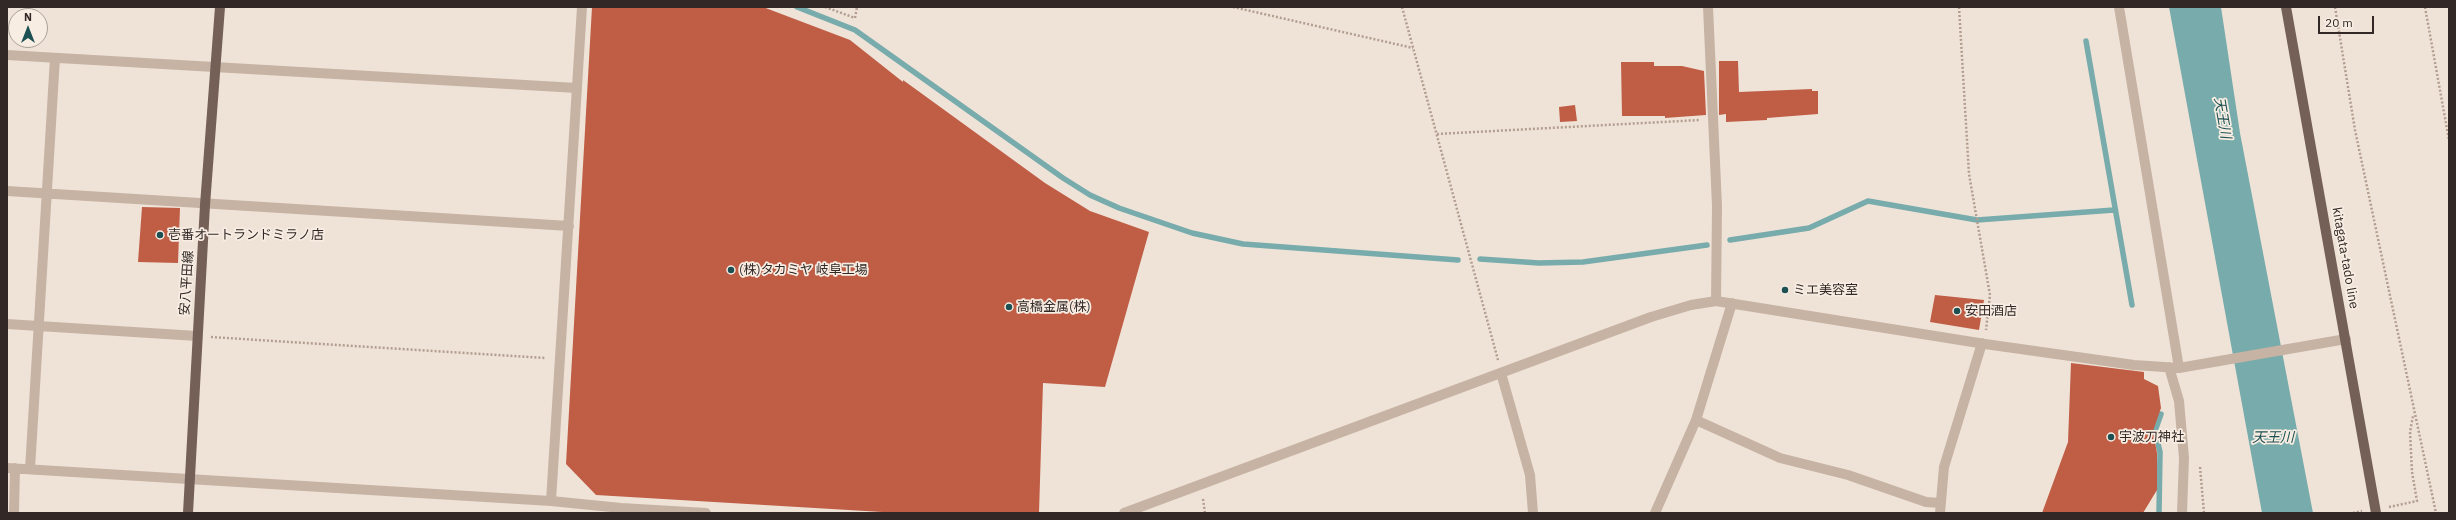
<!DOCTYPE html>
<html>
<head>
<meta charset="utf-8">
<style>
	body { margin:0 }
	#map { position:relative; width:2456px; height:520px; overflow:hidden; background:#efe3d8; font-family:"IBM Plex Sans",sans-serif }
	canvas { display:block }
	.frame { position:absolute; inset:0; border:8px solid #322926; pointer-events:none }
	.north { position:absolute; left:8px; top:8px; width:40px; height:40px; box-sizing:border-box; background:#f8ede3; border:1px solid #a99f97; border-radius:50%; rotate:0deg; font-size:11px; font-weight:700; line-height:16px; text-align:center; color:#322926 }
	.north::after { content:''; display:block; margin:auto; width:14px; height:18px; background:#1d5052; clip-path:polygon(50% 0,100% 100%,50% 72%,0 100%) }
	.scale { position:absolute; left:2318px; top:16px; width:56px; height:18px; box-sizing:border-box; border:2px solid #322926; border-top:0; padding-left:5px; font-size:12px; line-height:14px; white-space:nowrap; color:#322926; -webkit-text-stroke:3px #f8ede3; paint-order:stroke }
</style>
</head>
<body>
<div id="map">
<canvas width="2456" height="520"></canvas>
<div class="frame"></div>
<div class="north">N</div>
<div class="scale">20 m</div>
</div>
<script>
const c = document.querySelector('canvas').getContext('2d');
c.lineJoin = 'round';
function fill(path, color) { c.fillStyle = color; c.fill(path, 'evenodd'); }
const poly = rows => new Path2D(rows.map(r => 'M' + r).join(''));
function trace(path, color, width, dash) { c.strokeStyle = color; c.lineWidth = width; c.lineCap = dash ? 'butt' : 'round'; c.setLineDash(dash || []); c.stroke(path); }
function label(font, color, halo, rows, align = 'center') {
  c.font = font + ' "IBM Plex Sans","Noto Sans JP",sans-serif'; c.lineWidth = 3.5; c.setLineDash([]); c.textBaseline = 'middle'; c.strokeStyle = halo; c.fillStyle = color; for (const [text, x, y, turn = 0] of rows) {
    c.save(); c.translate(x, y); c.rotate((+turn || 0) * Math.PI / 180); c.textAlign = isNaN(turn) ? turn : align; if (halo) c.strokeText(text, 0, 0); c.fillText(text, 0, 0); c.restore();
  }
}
const water = poly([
	[2169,7,2221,7,2240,133,2313,513,2262,513]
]);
const stream = poly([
	[797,7,855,30,1063,178,1090,195,1119,208,1192,233,1243,244,1458,260],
	[2086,41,2132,305],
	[1730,240,1809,228,1868,201,1977,220,2114,210],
	[1480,259,1539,263,1583,262,1707,245],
	[2159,513,2160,452,2155,431,2161,414]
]);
const building = poly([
	[592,7,763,7,850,40,903,82,903,80,1045,183,1090,211,1149,232,1105,387,1043,383,1039,513,899,513,596,495,566,464],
	[1719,61,1738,61,1739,92,1812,89,1812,91,1818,91,1818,114,1767,118,1767,120,1726,122,1726,114,1719,115],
	[1621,62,1654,62,1654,66,1682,66,1704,71,1706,115,1665,118,1665,116,1622,116],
	[1575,105,1577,121,1560,122,1559,107],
	[142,207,180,208,178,263,138,262],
	[1935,295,1984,300,1979,330,1930,322],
	[2071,363,2144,372,2144,379,2158,386,2161,408,2153,431,2157,453,2157,490,2143,513,2042,513,2068,442]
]);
const path = poly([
	[825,7,855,18,857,7],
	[1233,7,1413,48],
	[1402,7,1498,360],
	[1959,7,1969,174,1990,295,1986,330],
	[2335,7,2355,130,2436,513],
	[2425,7,2449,140],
	[1437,134,1700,120],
	[211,337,546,358],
	[2200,467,2204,513],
	[1203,499,1205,513],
	[2389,507,2417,501,2412,472,2410,432,2413,416],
	[2353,513,2362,511]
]);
const minor = poly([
	[1708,7,1717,206,1716,301],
	[2119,7,2179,368],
	[7,55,577,88],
	[7,191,569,226],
	[7,324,197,336],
	[2169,367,2179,401,2184,458,2182,513],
	[1501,373,1530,475,1533,513],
	[1696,420,1780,458,1848,475,1926,502,1941,503],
	[7,468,551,501,621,508,706,513],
	[30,469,55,58],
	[551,501,582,7],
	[14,513,15,468],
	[1124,513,1651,317,1691,305,1716,301,1985,344,2134,365,2179,368,2346,339],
	[1655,513,1696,420,1732,303],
	[1940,513,1944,467,1982,343]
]);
const major = poly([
	[2286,7,2376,513],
	[188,513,205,205,220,7]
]);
const markers = [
	[160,235,4,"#1d5052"],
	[731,270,4,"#1d5052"],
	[1785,290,4,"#1d5052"],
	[1009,307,4,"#1d5052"],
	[1957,311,4,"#1d5052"],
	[2111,437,4,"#1d5052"]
];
const poiNames = [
	["壱番オートランドミラノ店",168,235],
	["(株)タカミヤ 岐阜工場",739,270],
	["ミエ美容室",1793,290],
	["高橋金属(株)",1017,307],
	["安田酒店",1965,311],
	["宇波刀神社",2119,437]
];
const streetNames = [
	["kitagata-tado line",2345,258,80],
	["安八平田線",187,283,-86]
];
const waterNames = [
	["天王川",2222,118,80],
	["天王川",2273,438]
];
fill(water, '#78abab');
trace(stream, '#78abab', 5.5);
fill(building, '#c05d45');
trace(path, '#b29d8f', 2.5, [2, 2]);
trace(minor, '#c7b3a4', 10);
trace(major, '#746057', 10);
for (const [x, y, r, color] of markers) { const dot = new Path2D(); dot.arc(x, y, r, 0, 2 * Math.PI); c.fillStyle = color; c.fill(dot); trace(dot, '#f8ede3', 1.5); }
label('13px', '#322926', '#f8ede3', poiNames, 'left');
label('13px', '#322926', '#f8ede3', streetNames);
label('italic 14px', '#1d5052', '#f8ede3', waterNames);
</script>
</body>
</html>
